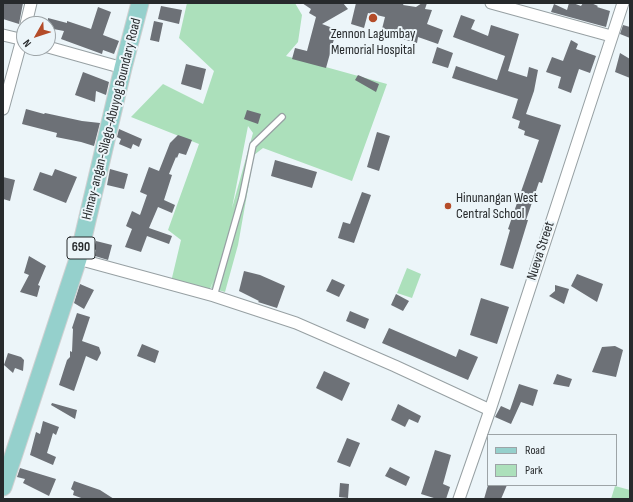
<!DOCTYPE html>
<html>
<head>
<meta charset="utf-8">
<style>
	body { margin:0 }
	#map { position:relative; width:633px; height:502px; overflow:hidden; background:#ecf5f9; font-family:"Sofia Sans Condensed",sans-serif }
	canvas { display:block }
	.frame { position:absolute; inset:0; border:4px solid #272a2c; pointer-events:none }
	.legend { position:absolute; left:487px; top:434px; width:130px; height:52px; box-sizing:border-box; background:#ecf5f9; border:1px solid #9da4a7; margin:0; padding:5px 7px; list-style:none; font-size:12px; color:#272a2c }
	.legend li { display:flex; align-items:center; gap:8px; height:20px }
	.legend b { width:20px; border:1px solid #9da4a7 }
	.north { position:absolute; left:16px; top:16px; width:40px; height:40px; box-sizing:border-box; background:#ecf5f9; border:1px solid #9da4a7; border-radius:50%; rotate:231deg; font-size:11px; font-weight:700; line-height:16px; text-align:center; color:#272a2c }
	.north::after { content:''; display:block; margin:auto; width:14px; height:18px; background:#b44c29; clip-path:polygon(50% 0,100% 100%,50% 72%,0 100%) }
</style>
</head>
<body>
<div id="map">
<canvas width="633" height="502"></canvas>
<div class="frame"></div>
<ul class="legend">
<li><b style="height:5px;background:#95d0cc"></b>Road</li>
<li><b style="height:11px;background:#ace0bb"></b>Park</li>
</ul>
<div class="north">N</div>
</div>
<script>
const c = document.querySelector('canvas').getContext('2d');
c.lineJoin = 'round';
function fill(path, color) { c.fillStyle = color; c.fill(path, 'evenodd'); }
const poly = rows => new Path2D(rows.map(r => 'M' + r).join(''));
function trace(path, color, width, dash) { c.strokeStyle = color; c.lineWidth = width; c.lineCap = dash ? 'butt' : 'round'; c.setLineDash(dash || []); c.stroke(path); }
function label(font, color, halo, rows, align = 'center') {
  c.font = font + ' "Sofia Sans Condensed",sans-serif'; c.lineWidth = 4; c.setLineDash([]); c.textBaseline = 'middle'; c.strokeStyle = halo; c.fillStyle = color; for (const [text, x, y, turn = 0] of rows) {
    c.save(); c.translate(x, y); c.rotate((+turn || 0) * Math.PI / 180); c.textAlign = isNaN(turn) ? turn : align; if (halo) c.strokeText(text, 0, 0); c.fillText(text, 0, 0); c.restore();
  }
}
const green = poly([
	[187,3,295,3,302,15,298,42,286,56,387,84,352,181,263,148,254,155,238,245,225,292,211,288,213,281,210,289,171,282,181,240,168,230,199,144,131,117,163,84,203,104,214,71,179,38],
	[248,126,253,133,232,208],
	[407,268,421,274,412,298,397,293],
	[615,486,630,490,630,499,611,499]
]);
const building = poly([
	[3,3,23,3,19,24,3,19],
	[302,3,343,3,348,9,322,24,338,30,336,40,334,39,326,68,292,59,295,48,307,51,316,17,309,13,311,9],
	[356,3,404,3,403,5,416,7,422,3,427,3,425,9,432,10,427,24,443,30,438,44,418,37,417,43,381,33,385,17,368,13,364,28,351,24],
	[569,3,573,3,581,6,583,3,591,3,598,6,597,7,610,11,606,27,551,12,554,4,567,10],
	[161,6,182,10,179,24,158,19],
	[98,7,111,12,103,35,119,41,114,54,103,50,102,54,61,39,64,31,48,28,48,18,67,23,67,21,91,29],
	[461,15,475,20,471,29,488,36,491,25,519,34,508,71,527,77,529,67,538,70,534,91,526,114,561,125,542,183,539,182,526,220,528,220,513,269,500,265,510,230,508,229,539,140,524,135,525,131,518,128,520,121,512,118,518,99,452,78,456,66,497,80,505,56,453,37],
	[154,21,163,23,159,42,150,40],
	[623,25,630,27,630,38,620,34],
	[571,40,578,44,576,49,596,56,590,73,579,69,571,93,558,88,561,77,546,72,552,57,563,61],
	[437,47,453,53,448,68,432,63],
	[620,53,630,59,630,78,615,72],
	[186,64,206,69,201,90,181,84],
	[83,72,109,82,106,95,96,91,95,102,75,95],
	[358,75,379,84,376,92,355,80],
	[26,109,44,114,45,113,82,121,100,123,94,146,81,142,56,137,57,133,22,124],
	[247,110,261,114,258,124,244,119],
	[119,129,142,139,139,147,133,144,131,149,119,144,121,139,117,137],
	[377,132,390,136,379,171,367,167],
	[178,135,192,140,186,155,179,153,177,158,176,157,169,174,172,175,164,200,175,205,172,213,158,207,149,228,172,236,169,244,147,236,141,252,125,247,132,229,126,226,132,211,140,215,147,195,140,192,149,167,159,171,170,143],
	[275,160,317,172,312,188,271,176],
	[55,169,77,177,66,203,33,190,40,172,52,176],
	[110,169,128,174,124,189,107,185],
	[3,177,15,180,10,201,3,199],
	[362,192,371,195,354,243,338,238,343,222,350,224],
	[96,241,112,245,108,260,95,256,96,250,94,249],
	[29,256,46,266,38,285,40,286,37,297,20,292,29,275,24,273],
	[244,271,260,275,285,286,277,308,258,302,259,301,239,291],
	[577,274,603,284,597,302,571,286],
	[332,279,345,285,339,297,326,291],
	[80,284,94,290,84,309,74,303],
	[555,285,569,289,564,304,549,296,555,291],
	[396,294,409,301,403,311,391,305],
	[481,298,509,307,497,344,470,335],
	[350,311,369,319,365,329,346,321],
	[77,313,90,317,82,341,99,347,101,353,97,361,86,356,74,391,59,385,67,360,70,357,70,351,72,352,73,329,72,328],
	[389,328,456,357,459,349,478,357,468,380,382,343],
	[142,344,159,351,155,363,137,356],
	[615,346,623,350,616,377,592,372,602,347],
	[8,353,21,357,24,360,23,371,15,368,13,373,4,365],
	[324,371,350,383,342,401,316,388],
	[557,374,572,379,569,387,553,384],
	[519,384,538,390,533,406,521,402,511,424,495,417,501,406,510,410],
	[52,403,77,410,75,419,51,405],
	[398,404,421,416,418,423,409,419,405,427,391,420],
	[43,421,59,427,56,435,53,433,47,453,56,457,53,465,30,455,36,432,40,434],
	[347,438,360,443,350,467,337,462],
	[435,450,451,455,443,484,450,487,446,499,437,499,421,494],
	[390,467,410,477,406,486,385,476],
	[20,468,56,479,49,496,23,483,25,479,17,477],
	[74,481,100,490,114,499,84,499,73,495,74,491,71,489],
	[340,483,349,484,348,498,339,497],
	[488,485,507,485,501,499,484,499]
]);
const service = poly([
	[214,296,242,198,253,145,282,117]
]);
const minor = poly([
	[491,3,611,36],
	[26,24,31,3],
	[3,35,24,40],
	[48,47,123,68],
	[3,109,24,32],
	[78,259,214,296,296,323,395,366,490,410],
	[459,499,490,410,623,3]
]);
const primary = poly([
	[3,487,78,259,123,68,140,3]
]);
const markers = [
	[373,18,5,"#b44c29"],
	[448,206,4,"#b44c29"]
];
const shields = [
	[81,248,28]
];
const shieldNames = [
	["690",81,248]
];
const poiNames = [
	["Zennon Lagumbay",373,34],
	["Memorial Hospital",373,50],
	["Hinunangan West",456,198,"left"],
	["Central School",456,214,"left"]
];
const streetNames = [
	["Himay-angan-Silago-Abuyog Boundary Road",112,119,-76],
	["Nueva Street",541,251,-72]
];
fill(green, '#ace0bb');
fill(building, '#6d7177');
trace(service, '#97a0a3', 8);
trace(minor, '#97a0a3', 13);
trace(primary, '#cfd0d1', 19);
trace(service, '#fff', 5.5);
trace(minor, '#fff', 11);
trace(primary, '#95d0cc', 17);
for (const [x, y, r, color] of markers) { const dot = new Path2D(); dot.arc(x, y, r, 0, 2 * Math.PI); c.fillStyle = color; c.fill(dot); trace(dot, '#ecf5f9', 1.5); }
for (const [x, y, w] of shields) { const box = new Path2D(); box.roundRect(x - w / 2, y - 11, w, 22, 3); c.fillStyle = '#ecf5f9'; c.fill(box); trace(box, '#272a2c', 1); }
label('bold 13px', '#272a2c', null, shieldNames);
label('14px', '#272a2c', '#ecf5f9', poiNames);
label('14px', '#272a2c', '#ecf5f9', streetNames);
</script>
</body>
</html>
